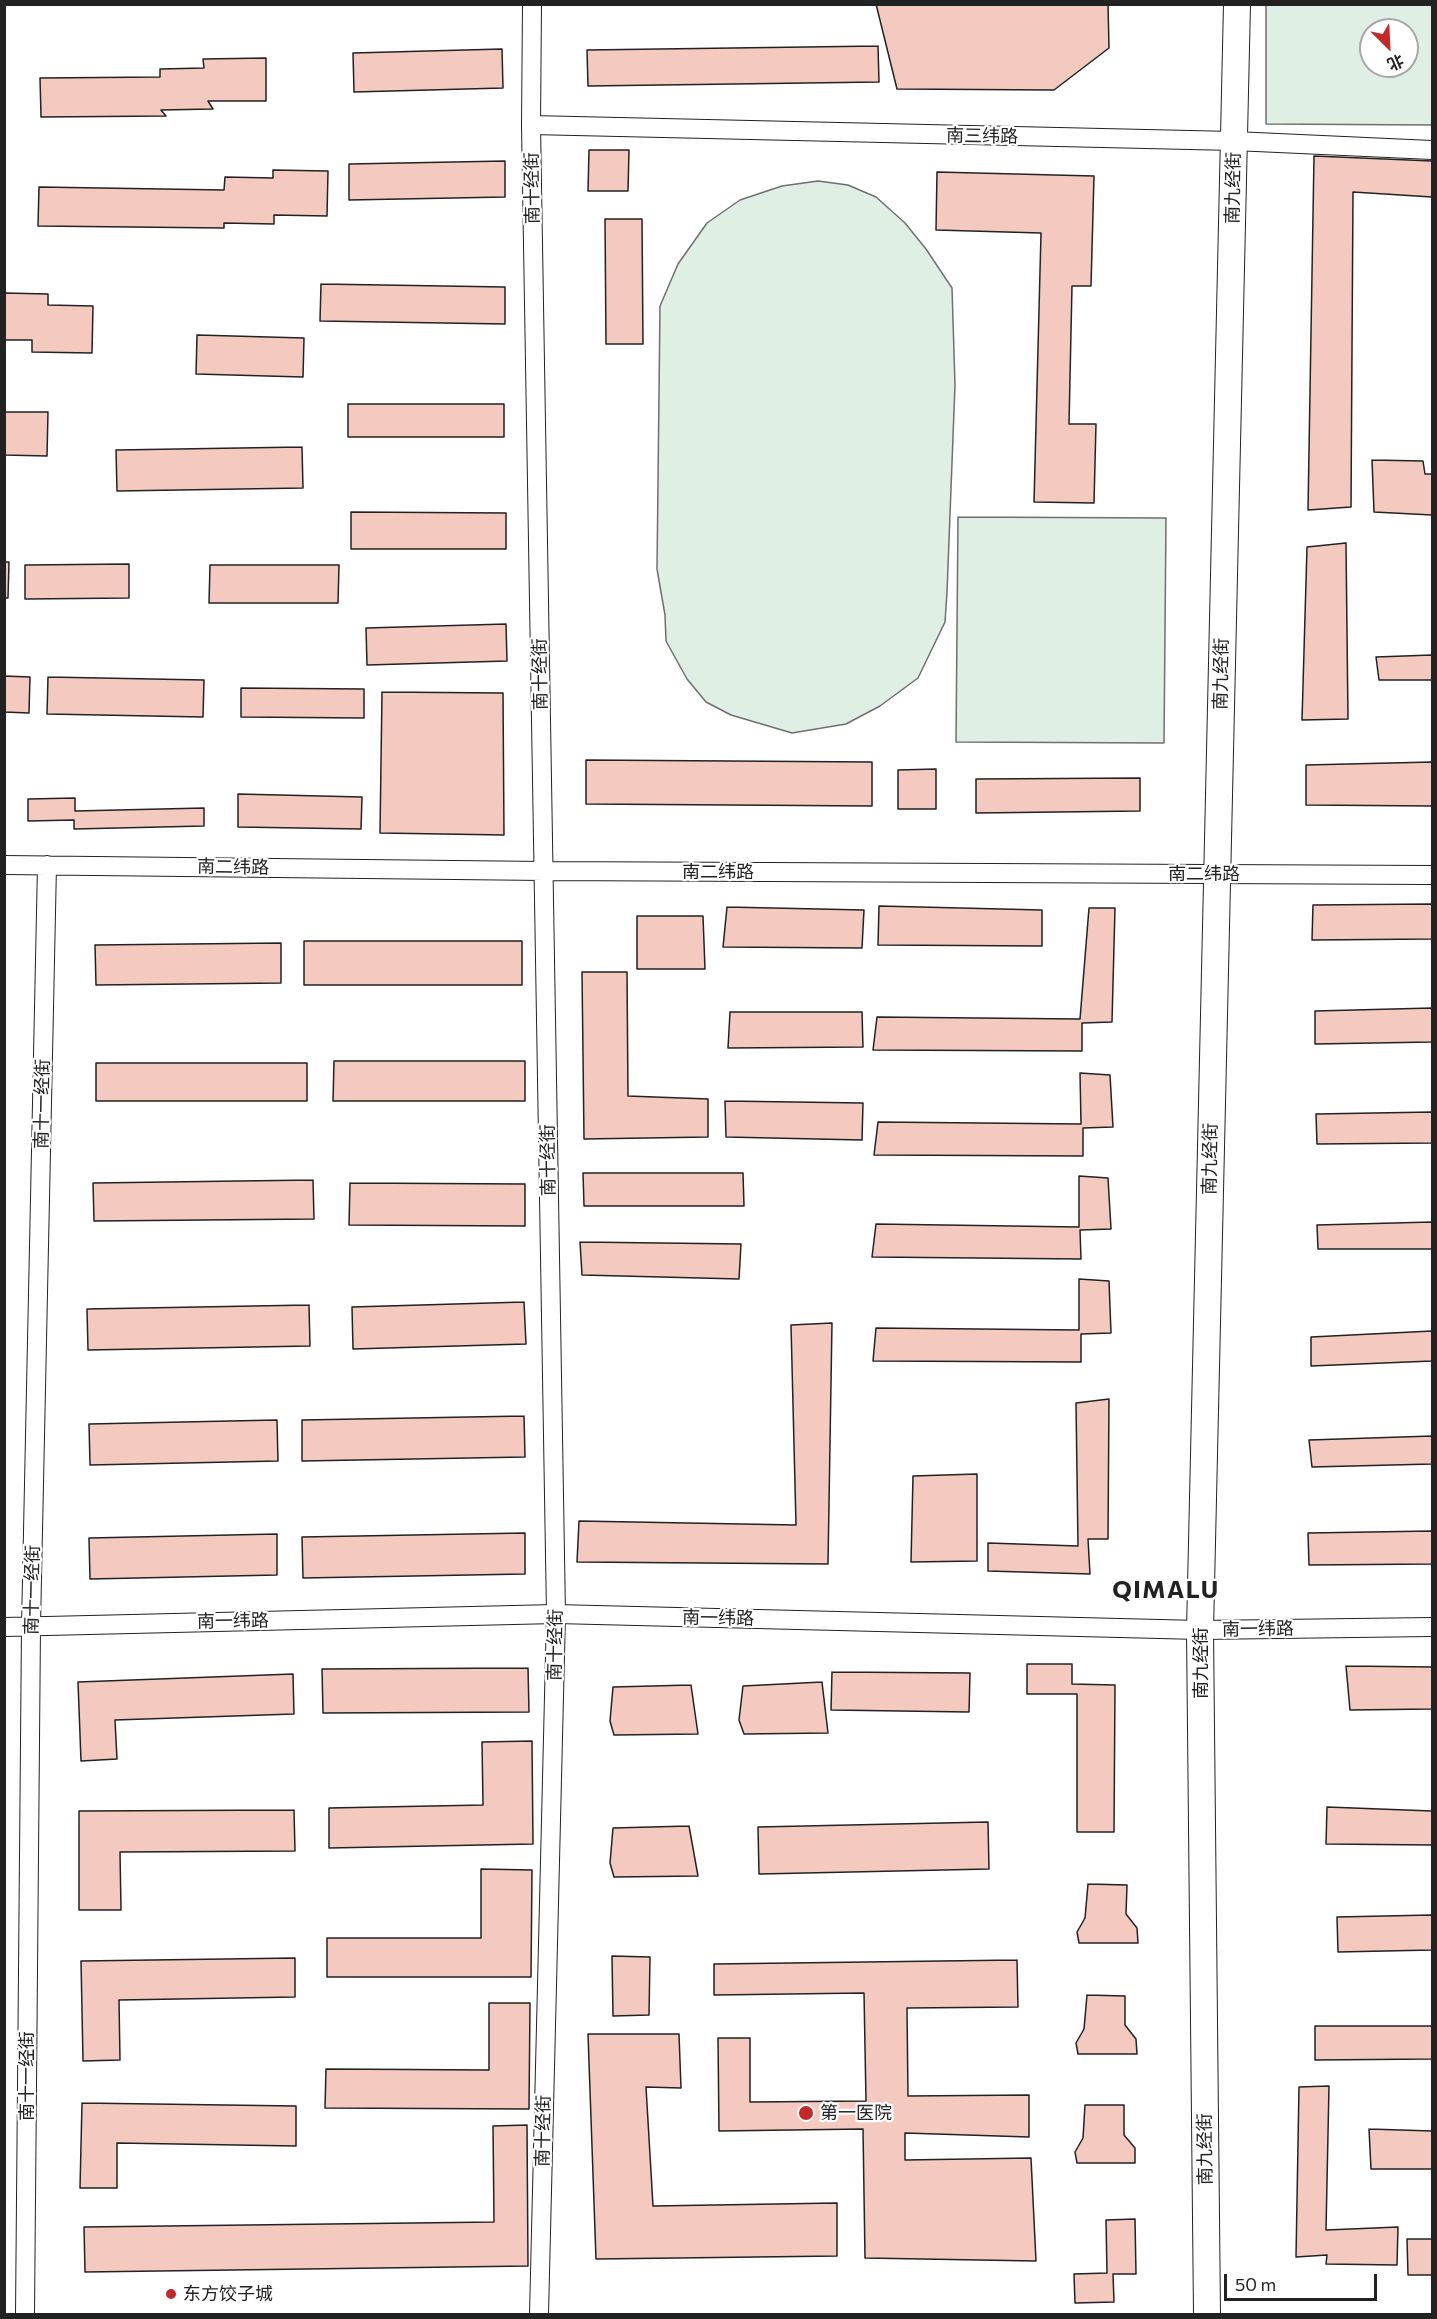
<!DOCTYPE html>
<html>
<head>
<meta charset="utf-8">
<style>
	body { margin:0 }
	#map { position:relative; width:1437px; height:2319px; overflow:hidden; background:#fff; font-family:Commissioner,"Noto Sans SC",sans-serif }
	canvas { display:block }
	.frame { position:absolute; inset:0; border:6px solid #222; pointer-events:none }
	.north { position:absolute; left:1359px; top:18px; width:60px; height:60px; box-sizing:border-box; background:#fff; border:2px solid #a7a7a7; border-radius:50%; rotate:156deg; font-size:16px; font-weight:700; line-height:24px; text-align:center; color:#222 }
	.north::after { content:''; display:block; margin:auto; width:21px; height:27px; background:#c62828; clip-path:polygon(50% 0,100% 100%,50% 72%,0 100%) }
	.scale { position:absolute; left:1224px; top:2274px; width:153px; height:27px; box-sizing:border-box; border:3px solid #222; border-top:0; padding-left:8px; font-size:18px; line-height:21px; white-space:nowrap; color:#222; -webkit-text-stroke:4px #fff; paint-order:stroke }
</style>
</head>
<body>
<div id="map">
<canvas width="1437" height="2319"></canvas>
<div class="frame"></div>
<div class="north">北</div>
<div class="scale">50 m</div>
</div>
<script>
const c = document.querySelector('canvas').getContext('2d');
c.lineJoin = 'round';
function fill(path, color) { c.fillStyle = color; c.fill(path, 'evenodd'); }
const poly = rows => new Path2D(rows.map(r => 'M' + r).join(''));
function trace(path, color, width, dash) { c.strokeStyle = color; c.lineWidth = width; c.lineCap = dash ? 'butt' : 'round'; c.setLineDash(dash || []); c.stroke(path); }
function label(font, color, halo, rows, align = 'center') {
  c.font = font + ' Commissioner,"Noto Sans SC",sans-serif'; c.lineWidth = 4.5; c.setLineDash([]); c.textBaseline = 'middle'; c.strokeStyle = halo; c.fillStyle = color; for (const [text, x, y, turn = 0] of rows) {
    c.save(); c.translate(x, y); c.rotate((+turn || 0) * Math.PI / 180); c.textAlign = isNaN(turn) ? turn : align; if (halo) c.strokeText(text, 0, 0); c.fillText(text, 0, 0); c.restore();
  }
}
const green = poly([
	[1266,5,1432,5,1432,125,1266,124,1266,5],
	[1371,30,1407,30,1407,66,1371,66,1371,30],
	[818,181,848,185,876,197,905,223,926,249,952,288,955,385,947,592,945,622,918,678,880,706,846,724,792,733,731,715,706,702,687,679,666,641,665,615,657,569,660,306,678,264,707,223,740,200,782,186,818,181],
	[958,517,1166,518,1164,743,956,742,958,517]
]);
const building = poly([
	[876,4,1108,4,1109,48,1054,90,897,89,876,4],
	[878,46,879,82,588,86,587,50,878,46],
	[502,49,503,88,354,92,353,53,502,49],
	[266,58,266,101,208,101,213,109,161,110,166,116,41,117,40,78,160,77,160,69,204,68,203,59,266,58],
	[589,150,629,150,628,191,588,191,589,150],
	[1314,156,1432,161,1432,197,1353,192,1351,507,1308,510,1314,156],
	[505,161,505,197,349,200,349,164,505,161],
	[273,170,328,171,327,216,274,215,274,224,224,223,224,228,38,226,39,187,224,190,225,177,273,178,273,170],
	[937,172,1094,176,1091,286,1072,286,1069,424,1096,424,1094,503,1034,502,1041,233,936,230,937,172],
	[605,219,642,219,643,344,606,344,605,219],
	[321,284,505,287,505,324,320,321,321,284],
	[4,293,48,294,48,305,93,306,92,353,32,352,32,340,4,340,4,293],
	[197,335,304,338,303,377,196,374,197,335],
	[348,404,504,404,504,437,348,437,348,404],
	[4,412,48,412,47,456,4,455,4,412],
	[302,447,303,488,117,491,116,450,302,447],
	[1372,460,1423,461,1425,474,1432,474,1432,515,1374,512,1372,460],
	[351,512,506,513,506,549,351,549,351,512],
	[1346,543,1348,719,1302,720,1307,547,1346,543],
	[4,562,9,562,8,598,4,598,4,562],
	[129,564,129,598,25,599,25,565,129,564],
	[210,565,339,565,338,603,209,603,210,565],
	[506,624,507,661,367,665,366,628,506,624],
	[1432,655,1432,680,1379,680,1376,657,1432,655],
	[4,676,30,677,29,713,4,712,4,676],
	[48,677,204,680,203,717,47,714,48,677],
	[241,688,364,689,364,718,241,717,241,688],
	[382,692,503,693,504,835,380,833,382,692],
	[586,760,872,762,872,806,586,804,586,760],
	[1432,762,1432,806,1306,805,1306,765,1432,762],
	[936,769,936,809,898,809,898,770,936,769],
	[1140,778,1140,811,976,813,976,779,1140,778],
	[238,794,362,797,361,829,238,827,238,794],
	[75,798,75,811,204,808,204,826,74,829,74,820,28,821,28,799,75,798],
	[1432,904,1432,939,1312,940,1313,905,1432,904],
	[879,906,1042,910,1042,946,878,945,879,906],
	[727,907,864,910,862,948,723,947,727,907],
	[1089,908,1115,908,1112,1022,1082,1023,1082,1051,873,1050,877,1017,1080,1019,1089,908],
	[637,916,703,916,705,969,637,969,637,916],
	[304,941,522,941,522,985,304,985,304,941],
	[281,943,281,983,96,985,95,945,281,943],
	[582,972,627,972,628,1096,708,1099,708,1137,584,1139,582,972],
	[1432,1008,1432,1042,1315,1044,1315,1011,1432,1008],
	[730,1012,862,1012,863,1047,728,1048,730,1012],
	[334,1061,525,1061,525,1101,333,1101,334,1061],
	[96,1063,307,1063,307,1101,96,1101,96,1063],
	[1080,1073,1110,1075,1113,1127,1083,1128,1083,1156,874,1155,878,1122,1081,1124,1080,1073],
	[725,1101,863,1103,862,1140,726,1137,725,1101],
	[1432,1112,1432,1143,1317,1144,1316,1114,1432,1112],
	[583,1173,743,1173,744,1206,584,1206,583,1173],
	[1079,1176,1108,1178,1111,1229,1080,1230,1081,1259,872,1257,876,1224,1079,1227,1079,1176],
	[313,1180,314,1219,94,1221,93,1183,313,1180],
	[350,1183,525,1184,525,1226,349,1225,350,1183],
	[1432,1222,1432,1249,1318,1249,1317,1225,1432,1222],
	[580,1242,741,1244,739,1279,582,1275,580,1242],
	[1079,1279,1109,1281,1111,1333,1081,1334,1081,1362,873,1361,876,1328,1079,1330,1079,1279],
	[524,1302,526,1344,353,1349,352,1307,524,1302],
	[309,1305,310,1346,88,1350,87,1309,309,1305],
	[832,1323,828,1564,577,1562,579,1521,796,1525,791,1325,832,1323],
	[1432,1331,1432,1361,1311,1366,1311,1337,1432,1331],
	[1109,1399,1108,1539,1088,1539,1090,1574,988,1571,988,1543,1078,1546,1076,1403,1109,1399],
	[524,1416,525,1457,302,1461,302,1420,524,1416],
	[277,1420,278,1461,90,1465,89,1424,277,1420],
	[1432,1436,1432,1464,1312,1467,1309,1440,1432,1436],
	[977,1474,977,1561,911,1562,913,1476,977,1474],
	[1432,1531,1432,1564,1309,1565,1308,1533,1432,1531],
	[525,1533,525,1574,303,1578,302,1537,525,1533],
	[277,1534,277,1575,90,1579,89,1538,277,1534],
	[1027,1664,1072,1664,1072,1684,1115,1685,1114,1832,1077,1832,1077,1694,1027,1694,1027,1664],
	[1346,1666,1432,1667,1432,1709,1350,1710,1346,1666],
	[528,1668,529,1712,323,1713,322,1669,528,1668],
	[832,1672,970,1673,969,1712,831,1710,832,1672],
	[293,1674,294,1714,115,1720,117,1759,81,1761,78,1682,293,1674],
	[822,1682,828,1733,744,1734,739,1720,743,1686,822,1682],
	[691,1685,698,1734,614,1735,610,1721,613,1687,691,1685],
	[532,1741,533,1844,329,1848,329,1808,483,1805,482,1742,532,1741],
	[1327,1807,1432,1811,1432,1845,1326,1844,1327,1807],
	[294,1810,295,1851,120,1852,121,1910,79,1910,79,1811,294,1810],
	[988,1822,989,1869,759,1874,758,1827,988,1822],
	[689,1826,698,1876,614,1877,610,1863,613,1828,689,1826],
	[481,1869,532,1870,531,1977,327,1977,327,1938,481,1938,481,1869],
	[1088,1884,1127,1885,1126,1914,1137,1928,1138,1943,1079,1943,1077,1932,1085,1918,1088,1884],
	[1432,1915,1432,1950,1338,1952,1337,1917,1432,1915],
	[612,1956,650,1957,649,2015,613,2016,612,1956],
	[295,1958,295,1997,119,2000,120,2060,83,2061,81,1961,295,1958],
	[1017,1960,1018,2007,907,2008,908,2096,1029,2095,1029,2137,905,2133,905,2160,1031,2158,1036,2261,865,2258,863,2129,719,2131,718,2038,750,2038,750,2102,866,2101,864,1993,714,1995,714,1964,1017,1960],
	[1087,1995,1125,1996,1125,2025,1136,2039,1137,2054,1078,2054,1076,2043,1084,2029,1087,1995],
	[489,2003,530,2003,529,2109,325,2108,326,2069,489,2070,489,2003],
	[1315,2026,1432,2026,1432,2059,1315,2060,1315,2026],
	[588,2034,679,2034,681,2088,646,2087,653,2206,837,2203,837,2256,596,2259,588,2034],
	[1329,2086,1326,2230,1398,2227,1397,2265,1326,2264,1327,2255,1296,2257,1299,2087,1329,2086],
	[82,2103,296,2106,296,2146,117,2143,117,2188,80,2188,82,2103],
	[1085,2105,1124,2105,1124,2135,1135,2148,1135,2163,1077,2163,1075,2152,1083,2138,1085,2105],
	[527,2125,528,2266,85,2272,84,2227,494,2222,493,2126,527,2125],
	[1369,2129,1432,2131,1432,2169,1371,2169,1369,2129],
	[1135,2219,1136,2274,1113,2274,1114,2302,1075,2303,1074,2274,1107,2273,1106,2220,1135,2219],
	[1407,2239,1432,2239,1432,2275,1408,2275,1407,2239]
]);
const minor = poly([
	[532,4,531,125,556,1614,539,2314],
	[531,125,1234,141,1432,150],
	[4,865,544,871,1432,875],
	[4,1627,556,1614,1200,1630,1432,1627],
	[25,2314,31,1626,47,865]
]);
const secondary = poly([
	[1207,2314,1200,1630,1237,4]
]);
const markers = [
	[806,2113,8,"#c62828"],
	[171,2294,6,"#c62828"]
];
const streetNames = [
	["南三纬路",982,136,1],
	["南十经街",532,188,-91],
	["南九经街",1233,188,-89],
	["南十经街",540,674,-91],
	["南九经街",1221,674,-89],
	["南二纬路",233,867,1],
	["南二纬路",718,872],
	["南二纬路",1204,874],
	["南十一经街",42,1104,-89],
	["南九经街",1210,1159,-89],
	["南十经街",548,1160,-91],
	["南十一经街",32,1590,-89],
	["南一纬路",718,1618,1],
	["南一纬路",233,1621,-1],
	["南一纬路",1258,1629,-1],
	["南十经街",555,1645,-89],
	["南九经街",1201,1663,-90],
	["南十一经街",27,2076,-90],
	["南十经街",543,2131,-89],
	["南九经街",1205,2149,-91]
];
const poiNames = [
	["第一医院",820,2113],
	["东方饺子城",183,2294]
];
const districtNames = [
	["QIMALU",1166,1590]
];
fill(green, '#e0efe3');
trace(green, '#6f6f6f', 1.5);
fill(building, '#f3c9c0');
trace(building, '#222', 1.5);
trace(minor, '#222', 20);
trace(secondary, '#222', 28);
trace(minor, '#fff', 18);
trace(secondary, '#fff', 26);
for (const [x, y, r, color] of markers) { const dot = new Path2D(); dot.arc(x, y, r, 0, 2 * Math.PI); c.fillStyle = color; c.fill(dot); trace(dot, '#fff', 2); }
label('18px', '#222', '#fff', streetNames);
label('18px', '#222', '#fff', poiNames, 'left');
c.letterSpacing = '1.5px';
label('bold 24px', '#222', '#fff', districtNames);
c.letterSpacing = '0px';
</script>
</body>
</html>
